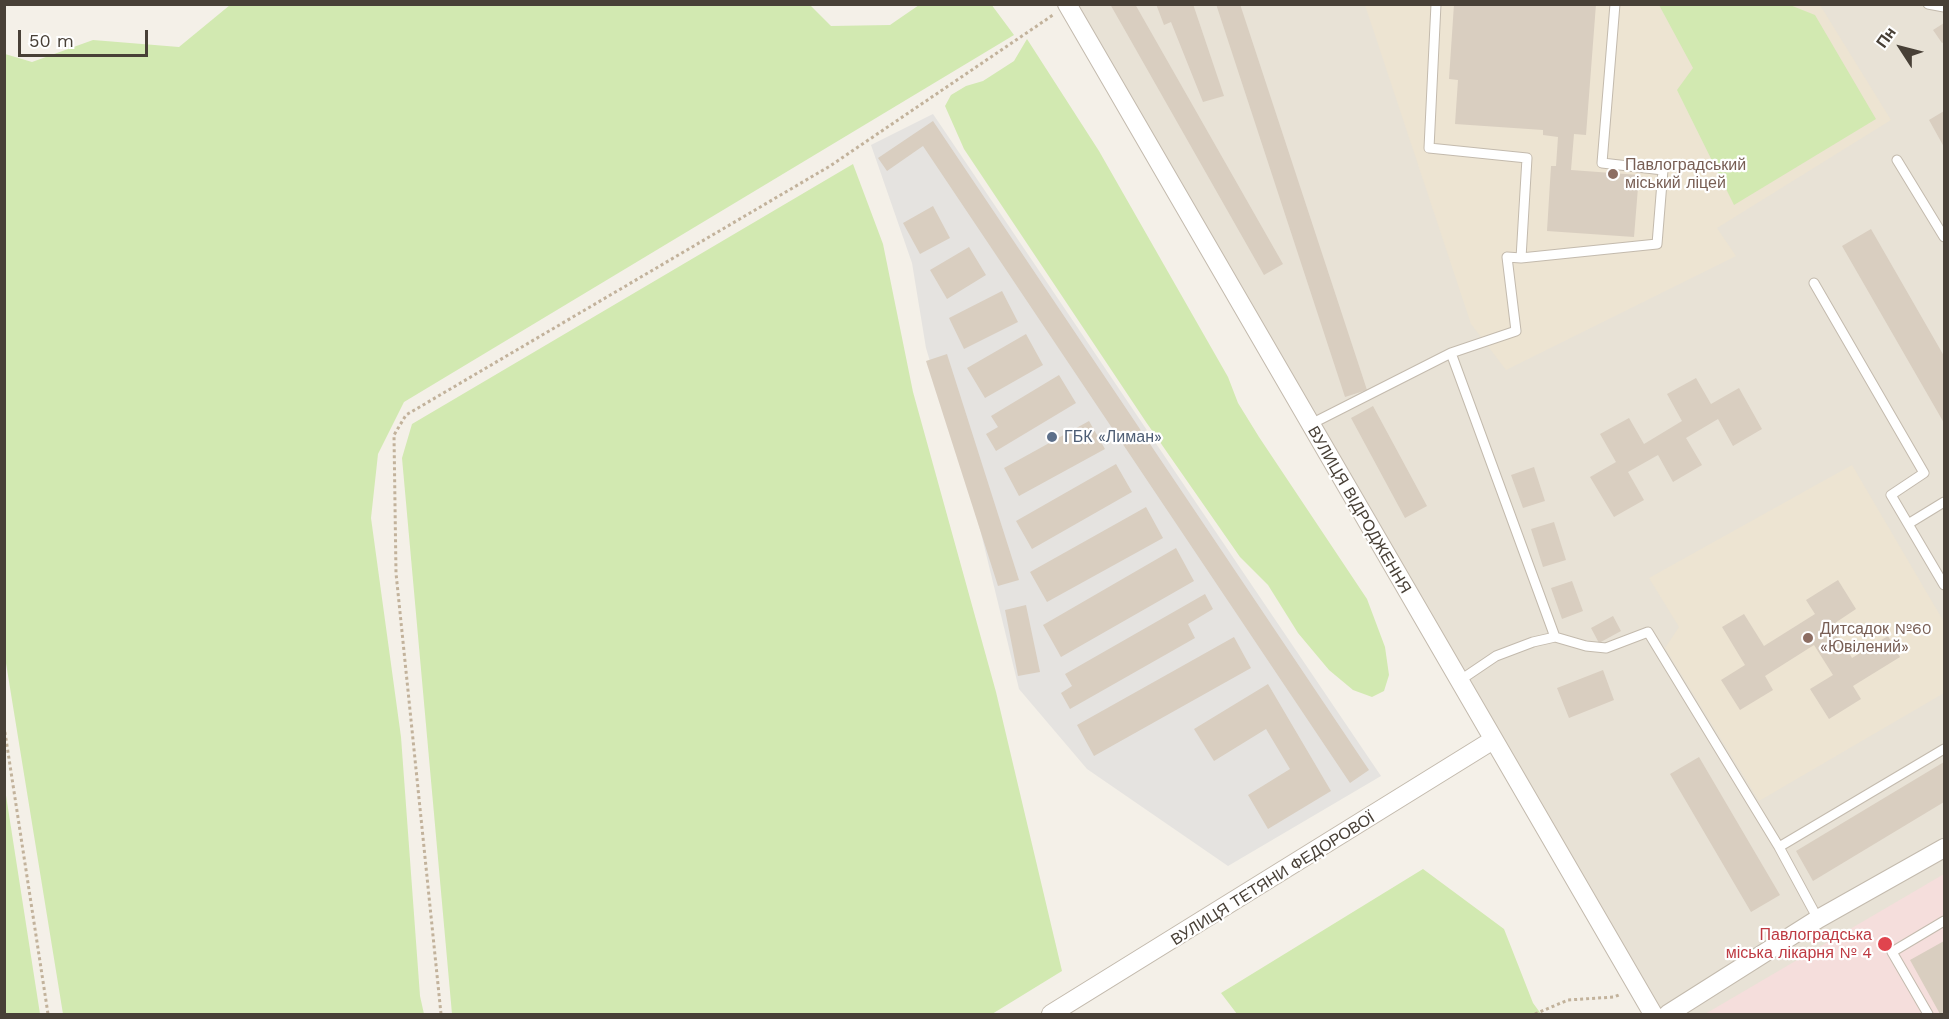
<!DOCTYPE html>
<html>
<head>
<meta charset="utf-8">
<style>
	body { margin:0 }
	#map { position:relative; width:1949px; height:1019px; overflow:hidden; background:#f4f0e8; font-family:"Work Sans",sans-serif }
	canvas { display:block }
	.frame { position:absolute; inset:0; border:6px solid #484037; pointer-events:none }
	.north { position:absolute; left:1871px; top:18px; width:60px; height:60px; -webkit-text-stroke:4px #fff; paint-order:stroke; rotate:306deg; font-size:16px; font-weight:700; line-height:24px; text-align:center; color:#484037 }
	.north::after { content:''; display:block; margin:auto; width:21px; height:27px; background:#484037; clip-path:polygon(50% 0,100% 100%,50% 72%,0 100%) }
	.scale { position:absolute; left:18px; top:30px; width:130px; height:27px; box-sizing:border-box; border:3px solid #484037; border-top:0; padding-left:8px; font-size:18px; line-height:21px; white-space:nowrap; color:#484037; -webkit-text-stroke:4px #fff; paint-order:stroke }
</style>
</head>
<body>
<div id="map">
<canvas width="1949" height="1019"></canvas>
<div class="frame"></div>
<div class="north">Пн</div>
<div class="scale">50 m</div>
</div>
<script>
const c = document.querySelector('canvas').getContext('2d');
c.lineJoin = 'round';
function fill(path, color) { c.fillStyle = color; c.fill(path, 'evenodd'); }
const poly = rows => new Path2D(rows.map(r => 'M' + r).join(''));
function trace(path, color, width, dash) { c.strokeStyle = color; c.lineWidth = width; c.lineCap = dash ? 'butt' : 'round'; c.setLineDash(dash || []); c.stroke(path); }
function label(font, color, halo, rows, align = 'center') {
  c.font = font + ' "Work Sans",sans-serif'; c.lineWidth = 4.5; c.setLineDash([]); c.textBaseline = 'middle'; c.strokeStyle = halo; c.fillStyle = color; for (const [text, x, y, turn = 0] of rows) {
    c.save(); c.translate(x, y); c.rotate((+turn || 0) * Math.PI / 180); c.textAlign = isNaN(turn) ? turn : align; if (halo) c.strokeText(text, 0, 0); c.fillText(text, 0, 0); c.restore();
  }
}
const residential = poly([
	[1066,5,1944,5,1944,1014,1662,1014]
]);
const education = poly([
	[1365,5,1820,5,1891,120,1717,228,1736,256,1506,370,1471,324],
	[1852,465,1944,622,1944,693,1759,801,1665,648,1679,627,1649,578]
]);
const medical = poly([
	[1944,874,1944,1014,1705,1014]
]);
const green = poly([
	[230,5,809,4,831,26,890,25,919,5,991,4,1014,35,404,402,378,454,371,518,401,737,420,996,424,1014,63,1014,5,657,5,54,32,62,93,40,179,47],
	[1659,5,1790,5,1815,15,1876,119,1734,205,1677,90,1693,68],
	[1027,39,1099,151,1228,377,1238,403,1259,437,1367,599,1385,647,1389,675,1384,691,1372,697,1353,690,1329,670,1298,633,1268,585,1240,557,1146,422,964,149,945,106,951,95,966,86,983,81,1014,61],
	[853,164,883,244,913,392,996,692,1062,971,992,1014,452,1014,402,458,412,424],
	[5,789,40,1014,5,1014],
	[1423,869,1504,929,1533,1003,1541,1014,1237,1014,1221,993]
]);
const parking = poly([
	[933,114,1381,776,1228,866,1087,769,1019,689,979,525,926,348,912,263,871,145]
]);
const building = poly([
	[1110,4,1135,4,1283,264,1264,275],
	[1156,4,1193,4,1224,96,1203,102,1171,22,1164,25],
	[1216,4,1240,4,1367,390,1345,397],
	[1454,4,1596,4,1586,135,1574,134,1571,170,1639,175,1634,237,1547,231,1551,166,1556,166,1558,137,1543,135,1543,130,1455,124,1458,80,1449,79],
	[1944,23,1944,42,1942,43,1933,30],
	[1944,111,1944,147,1929,120],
	[933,121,1369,770,1350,783,923,146,887,171,878,158],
	[933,206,950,238,920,254,903,223],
	[1871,229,1944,356,1944,423,1842,246],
	[969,247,986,275,947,299,930,270],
	[1002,291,1018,322,964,349,949,318],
	[1026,334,1043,365,985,398,967,368],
	[947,354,1019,580,998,586,926,361],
	[1059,375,1076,403,996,451,986,434,998,427,991,416],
	[1696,378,1711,404,1739,388,1762,429,1733,446,1718,419,1686,438,1702,465,1673,482,1658,455,1628,472,1644,500,1614,517,1590,477,1616,462,1600,434,1629,418,1644,444,1682,421,1667,394],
	[1373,406,1427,506,1405,518,1351,418],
	[1089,421,1105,449,1019,496,1004,468],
	[1116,464,1132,492,1032,549,1016,521],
	[1534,467,1545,501,1523,508,1511,475],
	[1146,507,1163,538,1047,602,1030,572],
	[1554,522,1566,560,1543,567,1531,529],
	[1176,548,1194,581,1061,657,1043,625],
	[1838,580,1856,609,1832,625,1852,658,1888,636,1900,657,1853,686,1861,699,1829,719,1810,689,1833,675,1814,645,1765,676,1773,690,1740,710,1721,680,1745,665,1722,627,1744,614,1764,646,1815,614,1806,600],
	[1572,581,1583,611,1562,619,1551,588],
	[1205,594,1213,609,1188,624,1195,638,1070,709,1061,693,1072,686,1065,674],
	[1026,605,1040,672,1018,676,1005,610],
	[1613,616,1621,631,1599,643,1591,628],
	[1234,637,1251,668,1094,756,1077,725],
	[1603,670,1614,700,1569,718,1557,688],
	[1268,684,1331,791,1268,829,1248,795,1290,769,1266,729,1214,761,1194,729],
	[1699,757,1780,895,1751,912,1670,774],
	[1944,762,1944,802,1813,881,1796,851],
	[1944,941,1944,1014,1940,1014,1910,960]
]);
const path = poly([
	[4,726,48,1014],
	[441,1014,396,573,394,435,406,415,830,166,1053,15],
	[1535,1014,1568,1000,1614,997,1621,994]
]);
const service = poly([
	[1436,4,1429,148,1527,158,1521,258],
	[1928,4,1944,7],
	[1897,160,1944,237],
	[1814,283,1924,473,1891,495,1944,585],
	[1451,353,1555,637,1533,642,1496,656,1459,681],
	[1309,425,1451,353,1516,331,1507,257,1521,258,1657,244,1663,170,1602,163,1615,4],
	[1908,524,1944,502],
	[1555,637,1586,646,1606,648,1648,632,1779,847,1818,919],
	[1779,847,1944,749],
	[1928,1014,1892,952,1944,921]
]);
const minor = poly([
	[1067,4,1653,1014],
	[1051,1014,1493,740],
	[1668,1014,1818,919,1944,848]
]);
const markers = [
	[1613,174,6,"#8d6e63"],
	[1052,437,6,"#5c6f8a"],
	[1808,638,6,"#8d6e63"],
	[1885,944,8,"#e0444e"]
];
const educationNames = [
	["Павлоградський",1625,165],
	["міський ліцей",1625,183],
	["Дитсадок №60",1820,629],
	["«Ювілений»",1820,647]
];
const serviceNames = [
	["ГБК «Лиман»",1064,437]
];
const streetNames = [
	["ВУЛИЦЯ ВІДРОДЖЕННЯ",1359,510,60],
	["ВУЛИЦЯ ТЕТЯНИ ФЕДОРОВОЇ",1273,879,-32]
];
const healthNames = [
	["Павлоградська",1872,935],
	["міська лікарня № 4",1872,953]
];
fill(residential, '#e8e2d6');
fill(education, '#ede4d2');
fill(medical, '#f5dedc');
fill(green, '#d2e9b1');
fill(parking, '#e5e3e0');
fill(building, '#d9cec0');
trace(service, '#c3baad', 11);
trace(minor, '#c3baad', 20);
trace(path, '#c2b29b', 3, [3, 3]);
trace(service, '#fff', 9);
trace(minor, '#fff', 18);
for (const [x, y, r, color] of markers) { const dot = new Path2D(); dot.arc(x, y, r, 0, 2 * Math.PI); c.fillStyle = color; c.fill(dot); trace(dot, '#fff', 2); }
label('16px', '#785e54', '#fff', educationNames, 'left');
label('16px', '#4e5e75', '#fff', serviceNames, 'left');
label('16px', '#484037', '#fff', streetNames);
label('16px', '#be3a42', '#fff', healthNames, 'right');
</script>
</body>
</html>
